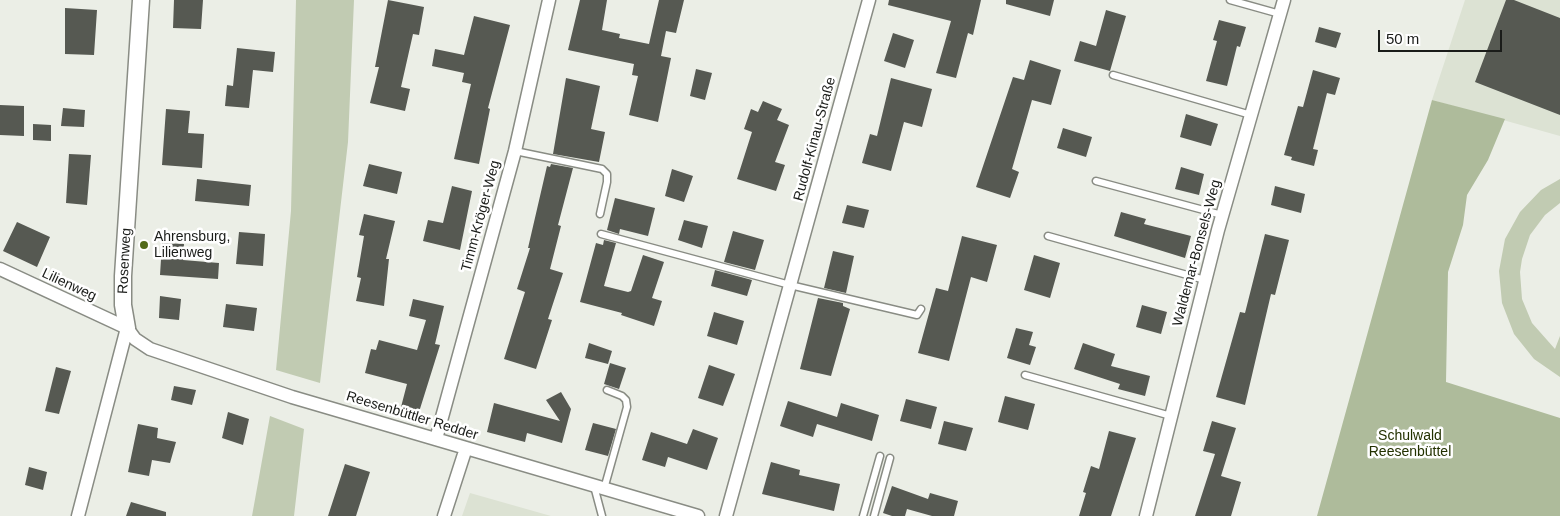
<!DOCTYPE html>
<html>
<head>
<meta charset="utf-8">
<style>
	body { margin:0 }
	#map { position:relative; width:1560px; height:516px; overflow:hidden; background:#ebeee6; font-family:Arial,sans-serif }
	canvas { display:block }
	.scale { position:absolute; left:1378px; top:30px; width:124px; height:22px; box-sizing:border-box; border:2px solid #1a1c19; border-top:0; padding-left:6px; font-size:15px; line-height:18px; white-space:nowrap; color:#1a1c19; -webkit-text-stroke:4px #fff; paint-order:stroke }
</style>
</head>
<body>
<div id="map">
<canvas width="1560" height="516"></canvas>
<div class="scale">50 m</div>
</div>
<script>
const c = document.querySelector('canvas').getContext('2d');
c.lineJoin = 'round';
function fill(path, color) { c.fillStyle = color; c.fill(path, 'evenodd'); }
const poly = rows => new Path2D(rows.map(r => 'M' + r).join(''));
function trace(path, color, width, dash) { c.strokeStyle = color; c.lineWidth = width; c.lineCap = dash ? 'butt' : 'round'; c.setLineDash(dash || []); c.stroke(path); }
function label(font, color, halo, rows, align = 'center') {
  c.font = font + ' Arial,sans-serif'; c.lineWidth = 5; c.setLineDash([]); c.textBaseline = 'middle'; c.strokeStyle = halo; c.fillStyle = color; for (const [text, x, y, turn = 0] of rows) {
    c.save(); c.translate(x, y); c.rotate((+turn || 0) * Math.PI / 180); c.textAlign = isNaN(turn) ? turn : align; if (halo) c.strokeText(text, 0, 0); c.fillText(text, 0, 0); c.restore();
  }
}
const built = poly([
	[1465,0,1560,0,1560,136,1432,100],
	[470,493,551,516,462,516]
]);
const green = poly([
	[296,0,354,0,348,142,320,383,276,370,291,211],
	[1560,179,1560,203,1545,215,1530,235,1522,259,1520,272,1522,299,1532,323,1555,349,1560,336,1560,377,1534,359,1514,334,1502,303,1499,271,1505,239,1520,212,1541,190],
	[270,416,304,429,294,516,252,516]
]);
const forest = poly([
	[1432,100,1505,119,1488,160,1467,195,1463,225,1448,272,1446,382,1560,418,1560,516,1317,516]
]);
const building = poly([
	[174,0,203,0,201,29,173,28],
	[388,0,424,7,419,35,413,34,401,87,410,89,405,111,370,103,379,67,375,67],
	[580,0,607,0,602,30,620,34,619,38,649,44,659,0,684,0,676,33,666,31,661,56,671,58,658,122,629,115,638,76,632,75,634,64,568,50],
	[889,0,981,0,973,35,968,33,956,78,936,73,951,21,888,5],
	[1006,0,1054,0,1050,16,1006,4],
	[1506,0,1514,0,1560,18,1560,115,1475,82],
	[65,8,97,10,94,55,65,54],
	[1106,10,1126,16,1110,71,1074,61,1080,41,1096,46],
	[474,16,510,25,488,108,490,109,479,164,454,159,471,84,462,82,464,73,432,66,435,49,464,55],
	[1219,20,1246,27,1240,47,1237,46,1227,86,1206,81,1217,41,1213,40],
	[1319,27,1341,33,1336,48,1315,42],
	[893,33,914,40,905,68,884,61],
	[237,48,275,52,273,72,253,70,249,108,225,106,227,85,233,86],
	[1030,60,1061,70,1051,105,1032,100,1012,169,1019,172,1010,198,976,187,1013,77,1024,80],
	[696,69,712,73,705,100,690,96],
	[1313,70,1340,78,1335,95,1327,93,1313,149,1318,150,1314,166,1291,160,1292,157,1284,155,1298,106,1303,107],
	[566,78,600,86,591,129,605,132,599,162,553,154],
	[891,78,932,89,922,127,904,122,891,171,862,163,870,134,877,136],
	[763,101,782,109,777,120,789,125,775,162,785,165,776,191,737,179,752,132,744,129,751,109,758,112],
	[0,105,24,106,24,136,0,135],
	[63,108,85,110,84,127,61,126],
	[166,109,190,111,188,133,204,134,202,168,162,165],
	[1186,114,1218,124,1211,146,1180,137],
	[33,124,51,125,51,141,33,140],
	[1063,128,1092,137,1086,157,1057,148],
	[69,154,91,155,87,205,66,203],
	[369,164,402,172,397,194,363,186],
	[551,164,573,168,558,225,561,226,550,269,563,273,548,319,552,320,536,369,504,359,525,292,517,289,530,248,528,248,547,166,550,167],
	[1181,167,1204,174,1199,195,1175,189],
	[672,169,693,176,684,202,665,196],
	[197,179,251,185,249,206,195,201],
	[452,186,472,191,460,250,423,241,428,220,443,223],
	[1275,186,1305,194,1301,213,1271,205],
	[615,198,655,208,648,236,620,229,619,234,607,230],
	[847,205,869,210,864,228,842,223],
	[1121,212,1146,219,1144,224,1191,236,1185,258,1114,236],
	[364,214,395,221,386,259,389,259,384,306,356,301,361,278,357,277,364,236,359,235],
	[684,220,708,226,702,248,678,240],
	[17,222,50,237,37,267,3,251],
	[733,231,764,240,755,270,724,262],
	[239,232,265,234,263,266,236,264],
	[1265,234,1289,240,1275,295,1271,294,1245,405,1216,397,1240,312,1245,313],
	[962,236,997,245,987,282,971,277,949,361,918,353,936,288,948,291],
	[604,240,616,243,604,286,628,292,631,291,643,255,664,262,652,298,662,301,654,326,621,315,622,313,580,302,596,243,603,245],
	[162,243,184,244,183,260,219,263,218,279,160,275],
	[833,251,854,256,846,293,824,288],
	[1034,255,1060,263,1050,298,1024,290],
	[715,270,752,280,747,296,711,286],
	[160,296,181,299,179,320,159,318],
	[818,298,843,303,843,306,850,309,831,376,800,369],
	[413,299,444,306,435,344,440,345,419,412,401,407,407,384,365,373,371,349,376,350,379,340,417,350,426,320,409,316],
	[226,304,257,308,254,331,223,327],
	[1142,305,1167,312,1161,334,1136,327],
	[714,312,744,321,737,345,707,336],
	[1016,328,1033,332,1029,345,1036,347,1030,365,1007,358],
	[589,343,612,351,608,364,585,358],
	[1083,343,1115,354,1111,366,1150,376,1145,396,1118,389,1120,384,1074,369],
	[610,363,626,368,619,389,604,384],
	[709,365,735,374,723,406,698,398],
	[56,367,71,371,59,414,45,411],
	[174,386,196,390,192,405,171,400],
	[561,392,571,409,562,443,527,433,525,442,487,432,494,403,560,421,546,400],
	[1005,396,1035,404,1028,430,998,422],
	[906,399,937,407,931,429,900,421],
	[788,401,837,417,841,403,879,415,872,441,817,424,813,437,780,426],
	[228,412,249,419,243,445,222,438],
	[944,421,973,428,966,451,938,444],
	[1212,421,1236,428,1221,476,1241,482,1231,516,1195,516,1215,454,1203,451],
	[593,423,616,429,608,456,585,450],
	[138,424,158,428,157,438,176,442,170,463,152,460,149,476,128,472],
	[693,429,718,438,707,470,668,457,665,467,642,460,651,432,687,444],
	[1109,431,1136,438,1111,516,1079,516,1086,493,1083,492,1091,466,1099,469],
	[771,462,800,470,799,475,840,484,834,511,762,494],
	[345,464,370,472,356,516,328,516],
	[29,467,47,472,43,490,25,485],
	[892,486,928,499,930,493,958,501,954,516,932,516,907,509,905,516,892,516,883,513],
	[131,502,166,512,166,516,126,516]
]);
const service = poly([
	[1230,0,1280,14],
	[1113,75,1251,115],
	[515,151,602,169,607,174,607,182,600,214],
	[1096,181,1222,215],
	[601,234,790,285,917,315,921,309],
	[1048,236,1205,280],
	[1025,375,1171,416],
	[594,486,602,516],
	[604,489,627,407,626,400,622,396,607,390],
	[863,516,880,456],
	[874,516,890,458]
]);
const minor = poly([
	[0,269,127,328,135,339,150,349,292,397,698,516],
	[436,439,515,151,549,0],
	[78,516,127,328],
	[444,516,466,448],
	[726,516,869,0],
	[1146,516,1218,230,1284,0]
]);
const tertiary = poly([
	[127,328,123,305,123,276,141,0]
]);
const markers = [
	[144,245,5,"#526a1a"]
];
const streetNames = [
	["Rudolf-Kinau-Straße",815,139,-75],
	["Timm-Kröger-Weg",481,216,-75],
	["Waldemar-Bonsels-Weg",1197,253,-75],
	["Rosenweg",125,261,-87],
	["Lilienweg",69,285,25],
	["Reesenbüttler Redder",412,416,17]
];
const poiNames = [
	["Ahrensburg,",154,237],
	["Lilienweg",154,253]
];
const parkNames = [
	["Schulwald",1410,436],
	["Reesenbüttel",1410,452]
];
fill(built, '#dce2d3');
fill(green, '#c1cbb2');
fill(forest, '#aebb9b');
fill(building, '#565952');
trace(service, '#898c84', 9);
trace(minor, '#898c84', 15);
trace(tertiary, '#898c84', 19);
trace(service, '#fff', 6);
trace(minor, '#fff', 12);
trace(tertiary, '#fff', 16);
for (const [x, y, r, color] of markers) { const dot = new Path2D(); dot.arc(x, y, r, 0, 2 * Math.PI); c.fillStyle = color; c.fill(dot); trace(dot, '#fff', 2); }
label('14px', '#1a1c19', '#fff', streetNames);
label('14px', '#1a1c19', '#fff', poiNames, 'left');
label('14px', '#233100', '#fff', parkNames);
</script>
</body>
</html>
